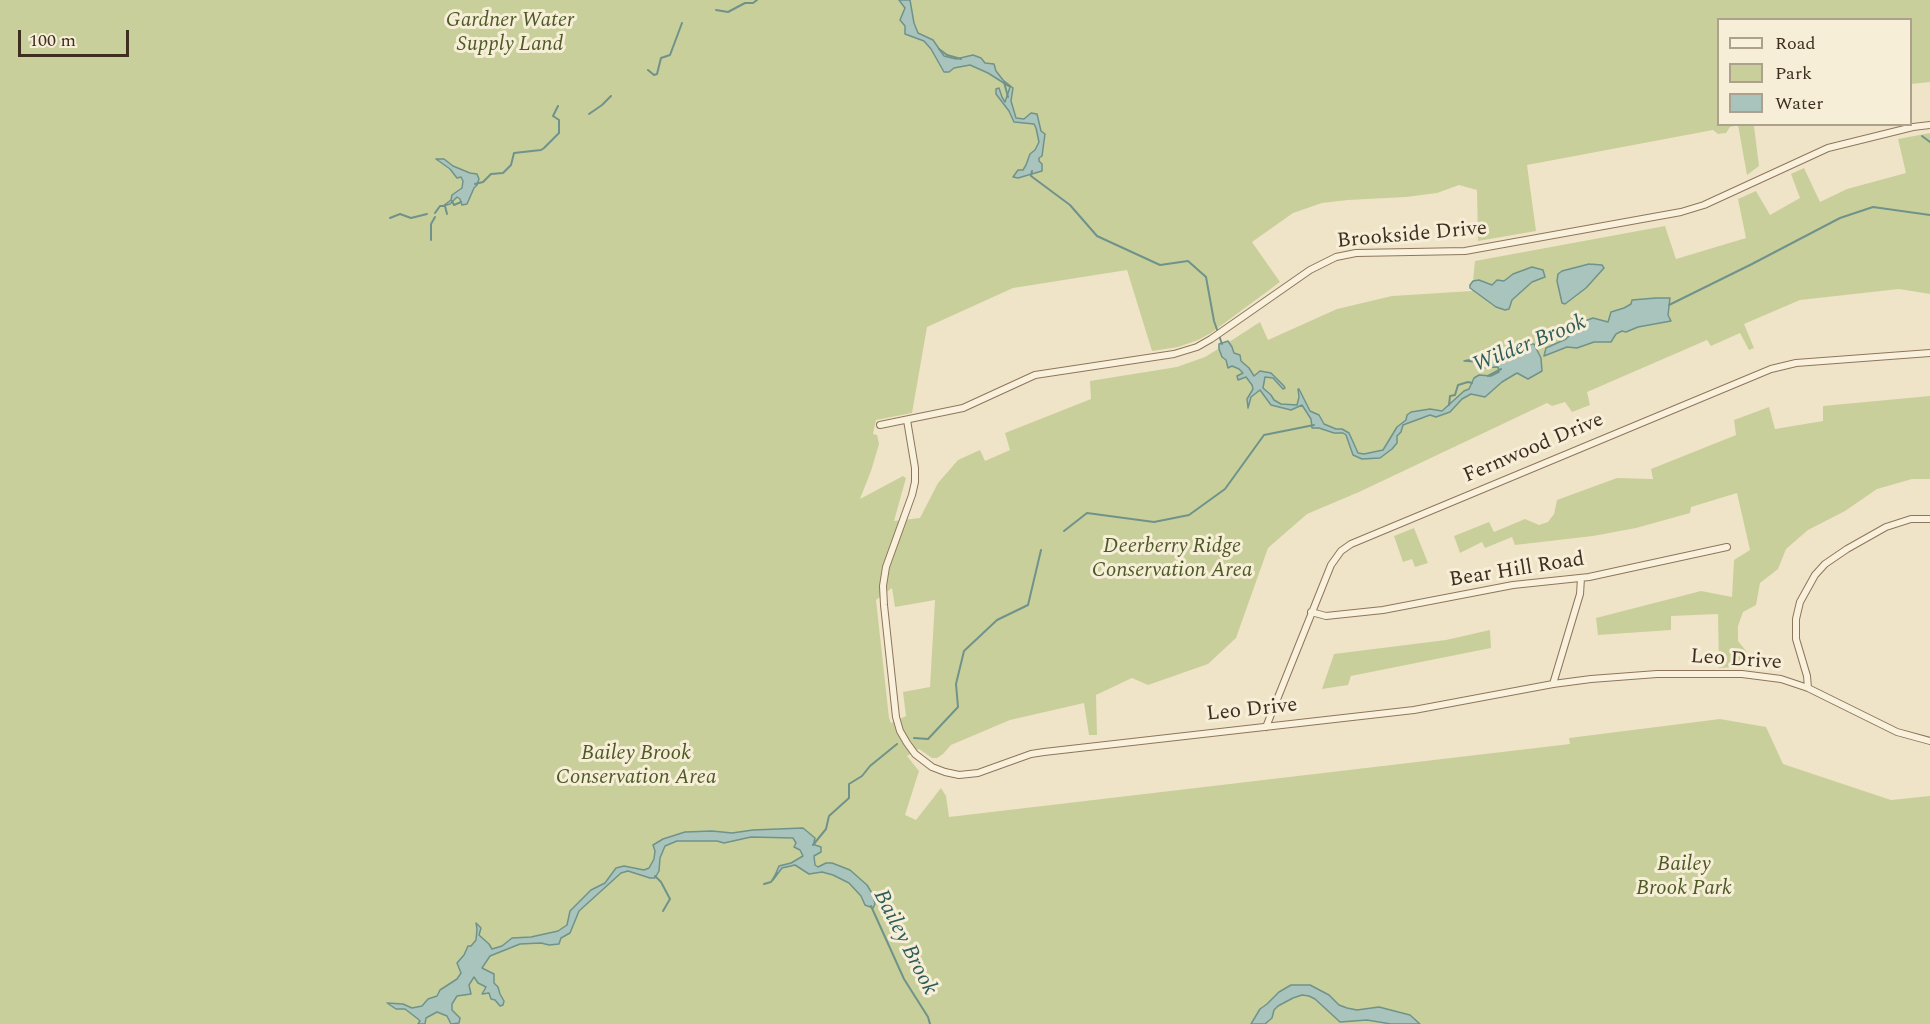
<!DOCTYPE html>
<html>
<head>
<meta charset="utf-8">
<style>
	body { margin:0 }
	#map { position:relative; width:1930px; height:1024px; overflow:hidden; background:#f0e4c8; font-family:Spectral,serif }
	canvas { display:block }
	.legend { position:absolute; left:1717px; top:18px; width:195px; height:108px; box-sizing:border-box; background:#f7eed8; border:2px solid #ada18e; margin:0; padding:8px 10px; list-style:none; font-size:18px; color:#3d2e20 }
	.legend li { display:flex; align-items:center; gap:12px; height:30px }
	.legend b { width:30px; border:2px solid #ada18e }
	.scale { position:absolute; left:18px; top:30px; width:111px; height:27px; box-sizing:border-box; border:3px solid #3d2e20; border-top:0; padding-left:8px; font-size:18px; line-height:21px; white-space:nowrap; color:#3d2e20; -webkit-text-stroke:4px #f7eed8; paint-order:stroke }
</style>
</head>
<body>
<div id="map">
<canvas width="1930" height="1024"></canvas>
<ul class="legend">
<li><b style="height:8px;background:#faf1dc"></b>Road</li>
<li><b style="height:16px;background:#c9cf9b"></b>Park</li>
<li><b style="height:16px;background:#a9c4bc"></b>Water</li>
</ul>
<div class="scale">100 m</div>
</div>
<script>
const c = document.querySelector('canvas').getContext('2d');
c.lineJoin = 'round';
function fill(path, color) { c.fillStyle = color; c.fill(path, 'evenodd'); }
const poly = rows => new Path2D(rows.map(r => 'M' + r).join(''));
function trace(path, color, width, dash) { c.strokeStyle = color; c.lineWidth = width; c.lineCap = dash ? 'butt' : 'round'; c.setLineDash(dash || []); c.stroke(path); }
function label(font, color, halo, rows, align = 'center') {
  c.font = font + ' Spectral,serif'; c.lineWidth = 6; c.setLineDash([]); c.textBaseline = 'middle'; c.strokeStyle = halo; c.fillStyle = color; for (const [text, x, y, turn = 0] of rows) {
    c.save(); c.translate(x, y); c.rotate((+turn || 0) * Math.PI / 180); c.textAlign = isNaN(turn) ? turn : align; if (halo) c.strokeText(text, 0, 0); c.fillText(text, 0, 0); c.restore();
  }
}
const green = poly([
	[0,0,1930,0,1930,82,1911,84,1910,20,1718,20,1718,124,1757,125,1754,126,1759,166,1747,175,1738,125,1730,127,1726,133,1718,134,1713,130,1527,165,1536,231,1478,241,1477,190,1459,185,1437,193,1406,197,1348,200,1322,203,1293,213,1252,242,1280,282,1211,333,1198,340,1178,347,1152,351,1127,270,1013,288,927,327,912,413,876,420,873,434,877,435,879,444,871,471,860,499,903,476,906,478,894,521,920,518,938,483,958,460,980,450,985,461,1010,450,1005,433,1091,399,1090,381,1177,367,1205,357,1218,349,1219,344,1229,342,1260,322,1268,340,1337,309,1392,296,1472,291,1475,261,1665,226,1676,259,1746,238,1738,199,1756,191,1770,215,1800,198,1791,174,1804,168,1820,202,1847,189,1906,173,1898,139,1930,133,1930,294,1899,289,1800,300,1744,324,1754,348,1749,350,1740,333,1711,346,1707,340,1587,392,1590,405,1572,412,1565,402,1552,406,1547,403,1359,492,1307,514,1268,548,1236,638,1208,664,1148,685,1132,678,1096,695,1097,735,1089,735,1084,703,1010,720,951,745,943,754,937,758,932,758,919,749,907,756,919,771,905,815,916,820,941,788,946,796,949,817,1570,744,1569,738,1720,719,1766,727,1783,764,1891,800,1930,796,1930,1024,0,1024],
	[892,588,895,607,935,600,930,687,903,692,906,716,891,723,889,718,876,600],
	[1930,396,1930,479,1912,479,1877,489,1845,511,1808,530,1786,549,1778,569,1760,583,1756,605,1743,612,1738,626,1738,641,1747,652,1749,666,1719,668,1718,614,1671,616,1671,630,1598,635,1596,618,1701,591,1732,597,1734,560,1750,550,1737,493,1691,507,1690,513,1636,528,1593,536,1515,545,1512,537,1485,548,1482,542,1460,553,1454,536,1489,522,1494,532,1525,519,1539,525,1548,522,1554,514,1557,500,1617,478,1653,479,1651,469,1736,435,1734,420,1769,407,1775,429,1823,421,1823,406],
	[1414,528,1428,563,1415,567,1412,559,1403,562,1394,536],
	[1490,630,1491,648,1351,676,1348,685,1322,689,1334,654,1446,640]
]);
const water = poly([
	[899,0,910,0,914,23,918,33,933,40,944,56,956,59,973,55,981,58,985,63,994,64,996,71,1003,80,1013,88,1011,101,1016,118,1024,119,1031,113,1037,114,1041,131,1045,134,1042,156,1039,158,1039,161,1042,164,1042,171,1018,178,1013,177,1018,170,1023,170,1026,165,1030,154,1035,150,1039,142,1036,128,1034,124,1014,122,1009,111,996,94,996,89,999,88,1002,97,1005,102,1010,87,988,73,970,65,954,68,949,72,944,72,931,49,924,41,905,34,905,26,900,20,905,8,899,0],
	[436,159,444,159,453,166,470,173,477,174,479,179,477,185,474,188,467,204,462,205,460,199,457,197,450,204,443,206,451,200,452,195,462,188,463,181,461,177,457,178,450,169,436,159],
	[1589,264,1602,265,1604,268,1586,288,1565,304,1562,303,1557,281,1558,274,1562,271,1589,264],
	[1532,267,1543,270,1545,277,1532,282,1512,300,1509,309,1505,310,1496,307,1470,288,1470,285,1473,281,1479,280,1492,285,1497,280,1504,281,1513,274,1532,267],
	[1656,298,1670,298,1668,315,1671,321,1638,327,1626,332,1622,331,1616,334,1611,342,1594,342,1577,348,1567,347,1544,356,1546,348,1566,339,1572,333,1573,326,1579,323,1593,318,1608,322,1611,312,1624,308,1631,304,1632,300,1656,298],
	[1228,341,1232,347,1234,353,1240,355,1241,361,1249,368,1254,376,1260,371,1271,373,1284,386,1285,388,1283,389,1273,378,1265,377,1263,388,1271,395,1274,400,1281,404,1297,405,1299,397,1298,389,1299,389,1310,411,1319,415,1324,424,1336,429,1342,429,1349,433,1358,453,1364,454,1383,450,1397,427,1406,420,1407,415,1411,412,1430,409,1442,411,1464,391,1469,389,1474,378,1479,375,1491,376,1499,372,1498,367,1480,368,1477,362,1464,361,1468,360,1479,361,1495,358,1496,354,1492,350,1493,346,1496,346,1506,354,1522,352,1527,350,1531,344,1534,344,1541,358,1542,371,1528,379,1517,373,1502,382,1485,397,1471,394,1462,399,1450,412,1436,417,1430,415,1403,425,1401,432,1397,436,1397,443,1392,449,1380,458,1362,459,1353,455,1346,435,1343,433,1334,433,1319,428,1312,428,1311,419,1302,405,1291,410,1271,405,1260,390,1251,397,1248,408,1247,399,1253,389,1252,385,1246,377,1238,380,1237,376,1243,373,1239,369,1232,366,1228,368,1226,360,1222,357,1219,349,1219,344,1228,341],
	[803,828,815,838,814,842,815,845,821,847,821,852,814,856,815,865,818,867,826,863,832,863,850,870,867,885,873,895,875,904,873,908,865,905,861,896,849,883,833,875,822,872,809,874,795,865,782,868,773,880,779,866,791,863,803,856,800,850,794,847,796,843,793,838,751,837,724,843,717,841,677,841,665,846,660,858,659,871,655,878,650,878,628,871,621,873,579,911,570,933,561,938,559,944,549,945,541,943,520,944,490,956,482,968,494,974,494,983,498,987,500,994,504,1001,503,1005,500,1006,495,1000,491,999,489,993,482,994,486,987,478,983,474,977,469,985,471,994,457,996,452,1004,452,1010,460,1018,459,1023,451,1024,447,1016,437,1012,426,1018,425,1024,418,1024,420,1021,418,1019,405,1009,396,1009,387,1003,403,1004,412,1008,422,1006,428,999,437,996,440,990,457,979,461,973,457,963,464,955,468,946,471,946,476,940,477,929,476,923,481,928,479,935,489,944,492,949,502,946,512,938,531,937,558,931,567,925,570,911,591,890,605,883,616,868,624,866,644,870,649,868,654,859,655,851,653,845,663,839,685,832,712,831,732,833,753,830,803,828],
	[1291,985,1310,985,1329,995,1339,1005,1347,1008,1357,1010,1379,1007,1410,1015,1420,1024,1391,1024,1367,1020,1340,1022,1315,999,1309,996,1302,995,1293,998,1278,1006,1274,1010,1272,1018,1265,1024,1251,1024,1260,1009,1267,1004,1279,992,1291,985]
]);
const stream = poly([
	[716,10,728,12,745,3,753,3,757,0],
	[939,49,947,55,961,59],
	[648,70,654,75,657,74,661,58,670,55,682,23],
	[1004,82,1008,97],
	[589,114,602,105,611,96],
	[1922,136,1930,142],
	[1032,171,1031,176,1070,205,1097,236,1160,265,1188,261,1206,277,1214,321,1222,344],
	[475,184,483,182,491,174,503,173,511,165,514,153,541,150,544,148,559,133,559,120,553,116,558,106],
	[452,201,454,205,461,202],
	[445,206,447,214],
	[435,213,440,206,444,206],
	[390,218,400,214,411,218,427,214],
	[431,240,431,224,435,217],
	[1669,305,1752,264,1840,218,1873,207,1930,215],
	[1488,376,1501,369],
	[1449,405,1450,396,1455,395,1458,385,1468,382,1472,383],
	[1064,531,1087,513,1154,522,1189,515,1225,489,1264,435,1314,425],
	[914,738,928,739,958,707,956,684,964,651,997,620,1028,605,1041,550],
	[813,845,826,829,829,816,849,798,849,784,862,776,870,766,897,744],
	[655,876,661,882,670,899,663,911],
	[764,884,771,882,777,873],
	[871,906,904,979,928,1017,930,1024]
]);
const minor = poly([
	[907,420,915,468,915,482,912,495,886,567,883,586,884,605,896,717,900,731,907,743,915,754,932,767,945,772,959,775,978,773,1031,754,1044,752,1414,710,1553,684,1591,679,1657,674,1742,674,1781,679,1808,688,1897,732,1930,741],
	[880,425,963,408,1035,375,1174,354,1197,347,1211,339,1310,270,1336,257,1356,253,1465,251,1681,212,1704,205,1828,148,1913,127,1930,125],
	[1311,612,1326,616,1383,610,1513,585,1589,577,1727,547],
	[1553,684,1580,594,1581,578],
	[1808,688,1807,676,1796,639,1796,619,1800,602,1815,575,1825,564,1847,549,1886,527,1911,519,1930,519],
	[1266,727,1331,565,1341,551,1351,544,1771,369,1796,363,1930,353]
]);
const parkNames = [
	["Gardner Water",510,22],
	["Supply Land",510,46],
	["Deerberry Ridge",1172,548],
	["Conservation Area",1172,572],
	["Bailey Brook",636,755],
	["Conservation Area",636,779],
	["Bailey",1684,866],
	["Brook Park",1684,890]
];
const streetNames = [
	["Brookside Drive",1412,236,-5],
	["Fernwood Drive",1534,449,-23],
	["Bear Hill Road",1517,571,-9],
	["Leo Drive",1736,661,4],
	["Leo Drive",1252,711,-6]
];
const waterNames = [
	["Wilder Brook",1530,345,-22],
	["Bailey Brook",904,943,63]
];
fill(green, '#c9cf9b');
fill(water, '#a9c4bc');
trace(water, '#6f938a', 1.5);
trace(stream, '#6f938a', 2);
trace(minor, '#8d765c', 8);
trace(minor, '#faf1dc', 6);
label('italic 21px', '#4d5a26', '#f7eed8', parkNames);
label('21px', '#3d2e20', '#f7eed8', streetNames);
label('italic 22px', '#2f5d5a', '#f7eed8', waterNames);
</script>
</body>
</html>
